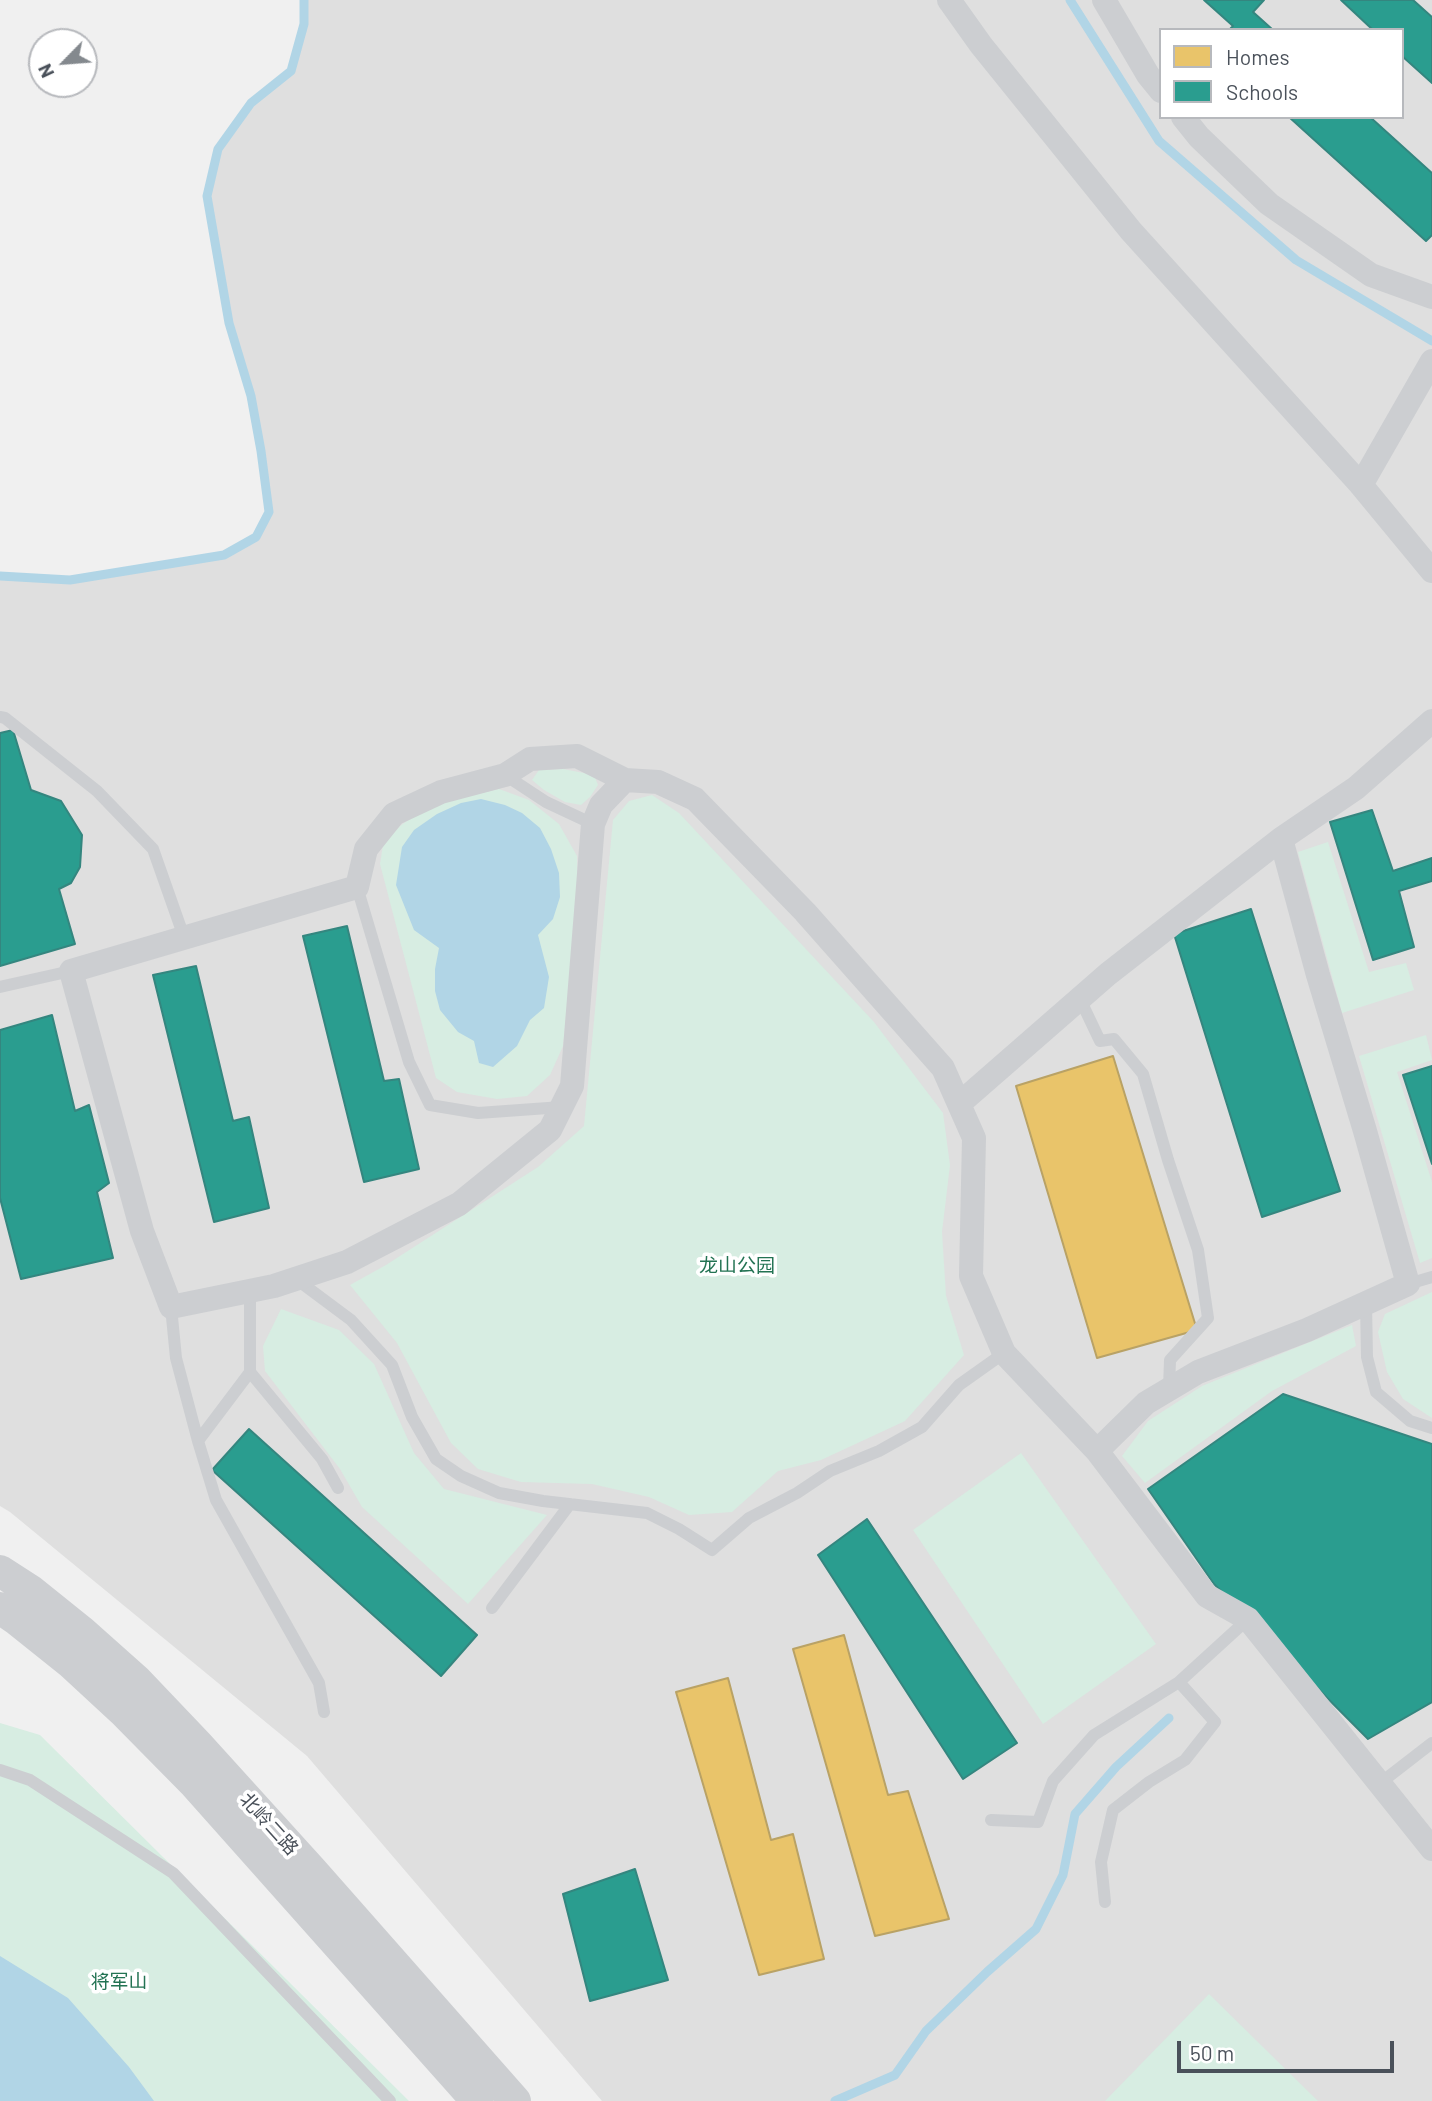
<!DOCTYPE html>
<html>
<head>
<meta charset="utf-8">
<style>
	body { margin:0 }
	#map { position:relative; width:1432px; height:2101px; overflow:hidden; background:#f0f0f0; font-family:Barlow,sans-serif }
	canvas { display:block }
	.legend { position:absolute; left:1159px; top:28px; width:245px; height:91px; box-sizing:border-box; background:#fff; border:2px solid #b7b9bd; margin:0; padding:9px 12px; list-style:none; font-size:21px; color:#4a515a }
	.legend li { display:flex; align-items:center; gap:14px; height:35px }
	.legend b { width:35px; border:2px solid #b7b9bd }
	.north { position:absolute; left:28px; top:28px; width:70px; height:70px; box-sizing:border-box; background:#fff; border:2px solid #b7b9bd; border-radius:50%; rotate:245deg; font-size:19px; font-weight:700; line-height:28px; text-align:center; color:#4a515a }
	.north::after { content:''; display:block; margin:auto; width:24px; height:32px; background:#84898e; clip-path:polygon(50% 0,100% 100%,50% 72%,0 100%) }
	.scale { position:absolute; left:1177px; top:2041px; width:217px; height:32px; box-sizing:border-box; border:4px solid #4a515a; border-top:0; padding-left:9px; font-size:21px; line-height:24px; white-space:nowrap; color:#4a515a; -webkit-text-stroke:5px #fff; paint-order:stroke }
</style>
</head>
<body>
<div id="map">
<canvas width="1432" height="2101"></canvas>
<ul class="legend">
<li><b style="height:19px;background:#e9c46a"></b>Homes</li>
<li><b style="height:19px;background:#2a9d8f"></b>Schools</li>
</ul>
<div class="north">N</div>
<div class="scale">50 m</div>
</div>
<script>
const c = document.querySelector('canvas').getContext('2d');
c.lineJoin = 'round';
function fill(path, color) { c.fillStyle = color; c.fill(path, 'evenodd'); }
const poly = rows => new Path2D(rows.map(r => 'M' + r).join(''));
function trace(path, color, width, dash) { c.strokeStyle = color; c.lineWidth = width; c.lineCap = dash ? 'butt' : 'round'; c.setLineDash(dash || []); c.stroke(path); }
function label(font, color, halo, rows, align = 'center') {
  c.font = font + ' Barlow,"Noto Sans SC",sans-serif'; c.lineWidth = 7; c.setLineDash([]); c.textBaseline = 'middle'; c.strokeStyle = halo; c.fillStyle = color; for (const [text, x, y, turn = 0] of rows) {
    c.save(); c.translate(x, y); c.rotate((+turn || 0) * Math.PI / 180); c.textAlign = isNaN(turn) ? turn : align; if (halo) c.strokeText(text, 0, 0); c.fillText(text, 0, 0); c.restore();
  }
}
const education = poly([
	[304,0,1432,0,1432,2101,602,2101,307,1756,10,1512,0,1506,0,572,70,580,224,555,256,537,269,512,261,451,251,396,229,323,207,196,218,149,251,103,291,71,304,24],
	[1161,30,1402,30,1402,117,1161,117]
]);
const green = poly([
	[563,769,594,775,598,785,590,797,581,805,565,802,544,790,532,780,539,770],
	[499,789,529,800,559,824,577,856,578,899,563,1046,550,1075,527,1096,497,1099,457,1092,436,1078,380,864,383,845,400,826,428,806],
	[652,795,679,813,874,1022,943,1113,950,1165,942,1232,946,1296,964,1355,905,1421,821,1460,778,1471,732,1512,689,1515,649,1497,592,1484,521,1482,478,1469,451,1443,397,1343,350,1285,386,1265,538,1167,584,1126,613,820,629,801],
	[1328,842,1369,972,1406,963,1414,990,1342,1013,1298,852],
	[1426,1035,1432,1060,1397,1072,1432,1182,1432,1258,1420,1263,1359,1056],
	[1432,1292,1432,1418,1403,1399,1387,1372,1378,1332,1385,1314],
	[281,1309,339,1330,374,1364,414,1453,444,1489,547,1515,468,1604,362,1507,340,1469,265,1371,263,1346],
	[1352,1325,1356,1346,1272,1391,1145,1483,1122,1456,1148,1421,1202,1386],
	[1021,1453,1156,1644,1043,1724,913,1530],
	[0,1723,40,1735,409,2101,0,2101],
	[1209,1994,1318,2101,1105,2101]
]);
const water = poly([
	[481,799,505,805,522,813,540,828,551,849,559,873,560,897,553,919,538,935,549,977,544,1008,530,1020,517,1046,493,1067,479,1063,474,1041,458,1032,440,1010,435,991,435,969,439,948,414,930,396,885,402,847,414,830,437,814,461,803],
	[0,1956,68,1998,129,2067,154,2101,0,2101]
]);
const homes = poly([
	[1113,1056,1197,1330,1097,1358,1016,1086,1113,1056],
	[844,1635,888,1795,908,1791,949,1919,875,1936,793,1649,844,1635],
	[728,1678,771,1840,793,1834,824,1959,759,1975,676,1692,728,1678]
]);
const schools = poly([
	[1204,0,1264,0,1253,12,1273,30,1229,30,1233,26,1204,0],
	[1341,0,1413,0,1432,17,1432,83,1402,56,1402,30,1373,30,1341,0],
	[1289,117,1370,117,1432,173,1432,235,1426,241,1289,117],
	[13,730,31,790,61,801,82,835,80,867,71,883,59,889,75,944,0,966,0,733,13,730],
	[1372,810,1393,871,1432,858,1432,881,1399,891,1414,947,1373,960,1330,822,1372,810],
	[1251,909,1340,1191,1262,1217,1174,934,1251,909],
	[347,926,384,1081,399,1079,419,1169,364,1182,303,936,347,926],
	[196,966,233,1121,249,1117,269,1208,214,1222,153,975,196,966],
	[52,1015,75,1111,89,1105,109,1183,97,1192,113,1258,21,1279,0,1198,0,1030,52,1015],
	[1432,1066,1432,1164,1403,1075,1432,1066],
	[1283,1394,1432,1444,1432,1702,1368,1739,1214,1584,1148,1489,1283,1394],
	[249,1429,477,1635,441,1676,212,1470,249,1429],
	[867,1519,1017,1743,963,1779,818,1555,867,1519],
	[635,1869,668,1980,590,2001,563,1894,635,1869]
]);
const stream = poly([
	[1070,0,1159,141,1296,260,1432,341],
	[0,576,70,580,224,555,256,537,269,512,261,451,251,396,229,323,207,196,218,149,251,103,291,71,304,24,304,0],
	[835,2101,895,2075,926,2031,987,1972,1036,1929,1063,1875,1075,1814,1116,1767,1169,1718]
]);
const service = poly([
	[0,717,5,718,97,791,153,849,184,937],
	[505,775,546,802,593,824],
	[357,887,409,1062,430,1105,478,1113,562,1107],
	[0,987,71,971],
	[1080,999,1100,1041,1114,1039,1143,1074,1168,1160,1198,1250,1208,1318,1170,1360,1169,1389],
	[296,1279,351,1320,392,1365,412,1417,436,1459,461,1476,499,1493,543,1501,647,1513,679,1529,712,1550,749,1518,797,1493,830,1471,879,1451,922,1427,959,1385,1004,1353],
	[1408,1284,1432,1277],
	[1366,1303,1367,1357,1376,1392,1410,1421,1432,1428],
	[171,1307,176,1358,198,1441,216,1500,319,1683,324,1712],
	[250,1372,322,1459,338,1488],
	[198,1441,250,1372,250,1291],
	[492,1608,570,1504],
	[0,1770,30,1780,173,1873,390,2101],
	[1379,1784,1432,1743],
	[991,1820,1038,1822,1053,1781,1094,1735,1179,1682,1248,1619],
	[1105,1902,1101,1862,1113,1810,1149,1782,1185,1760,1215,1722,1179,1682]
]);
const minor = poly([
	[949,0,981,45,1131,231,1361,485,1432,571],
	[1104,0,1148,75,1161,91],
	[1183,117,1199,137,1269,204,1371,275,1432,297],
	[1361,485,1432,361],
	[625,780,601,805,593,824,572,1086,550,1130,459,1204,347,1262,274,1286,171,1307,142,1231,71,971,357,887,366,849,394,814,441,792,505,775,530,759,577,756,625,780,658,782,695,799,805,912,943,1068,974,1138,971,1276,1004,1353,1097,1451,1207,1596,1248,1619,1432,1849],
	[959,1104,1108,974,1281,839],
	[1097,1451,1146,1403,1198,1372,1307,1330,1408,1284,1365,1131,1318,975,1281,839,1356,788,1432,721]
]);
const tertiary = poly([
	[0,1571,31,1591,82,1632,137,1681,197,1744,313,1872,515,2101],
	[0,1608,16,1619,71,1663,124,1712,195,1784,477,2101]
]);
const parkNames = [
	["龙山公园",737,1266],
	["将军山",119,1982]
];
const streetNames = [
	["北岭二路",269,1824,48]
];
fill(education, '#dfdfdf');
fill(green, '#d7ede2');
fill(water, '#b1d5e6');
fill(homes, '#e9c46a');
trace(homes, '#b9a265', 2);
fill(schools, '#2a9d8f');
trace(schools, '#34867f', 2);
trace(stream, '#b1d5e6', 9);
trace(service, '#ccced1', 12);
trace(minor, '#ccced1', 24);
trace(tertiary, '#ccced1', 32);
label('19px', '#237353', '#fff', parkNames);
label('19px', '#4a515a', '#fff', streetNames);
</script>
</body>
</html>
